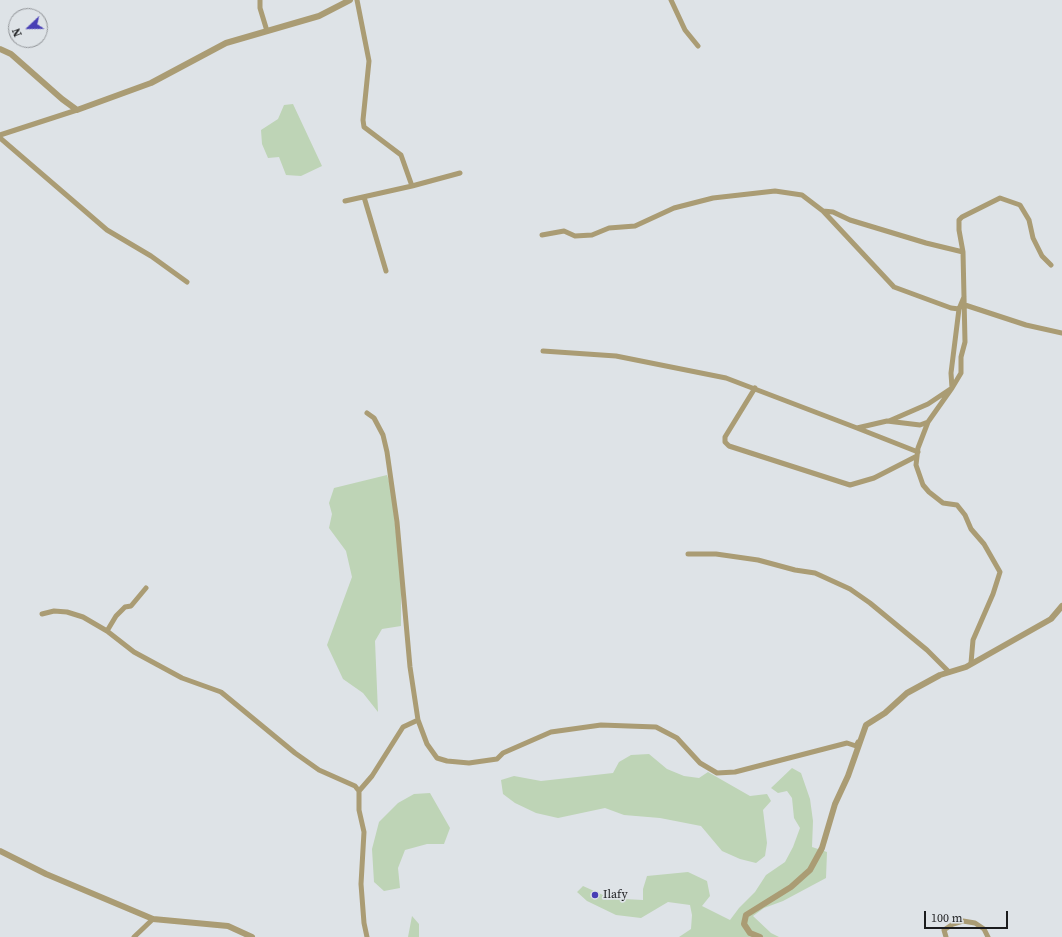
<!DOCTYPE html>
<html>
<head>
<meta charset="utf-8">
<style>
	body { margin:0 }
	#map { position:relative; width:1062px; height:937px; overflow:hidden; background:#dee3e7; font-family:"Source Serif 4",serif }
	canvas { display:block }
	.north { position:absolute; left:8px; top:8px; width:40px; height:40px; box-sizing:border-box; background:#dee3e7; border:1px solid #909397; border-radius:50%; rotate:248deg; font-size:11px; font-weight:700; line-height:16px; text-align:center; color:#1b1c1e }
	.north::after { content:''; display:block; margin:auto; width:14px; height:18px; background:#483fb5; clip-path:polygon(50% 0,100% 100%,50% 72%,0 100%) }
	.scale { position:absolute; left:924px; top:911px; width:84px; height:18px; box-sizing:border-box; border:2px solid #1b1c1e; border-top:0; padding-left:5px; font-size:12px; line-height:14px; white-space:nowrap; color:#1b1c1e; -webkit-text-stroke:3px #dee3e7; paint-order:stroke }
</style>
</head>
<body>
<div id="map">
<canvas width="1062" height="937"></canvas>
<div class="north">N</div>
<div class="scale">100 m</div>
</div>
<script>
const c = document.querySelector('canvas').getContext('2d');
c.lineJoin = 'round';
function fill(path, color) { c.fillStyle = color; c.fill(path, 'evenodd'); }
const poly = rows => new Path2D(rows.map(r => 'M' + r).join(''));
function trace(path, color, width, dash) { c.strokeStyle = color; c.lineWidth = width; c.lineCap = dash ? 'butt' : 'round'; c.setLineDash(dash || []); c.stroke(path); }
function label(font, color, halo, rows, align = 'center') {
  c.font = font + ' "Source Serif 4",serif'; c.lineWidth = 3.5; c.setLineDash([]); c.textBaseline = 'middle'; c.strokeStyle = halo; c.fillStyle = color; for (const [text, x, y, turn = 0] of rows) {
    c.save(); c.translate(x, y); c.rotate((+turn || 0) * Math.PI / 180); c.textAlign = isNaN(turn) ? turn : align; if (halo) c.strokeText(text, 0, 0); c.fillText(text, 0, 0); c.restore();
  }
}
const green = poly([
	[293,104,322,166,301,176,286,175,279,157,268,158,262,144,261,130,278,119,284,105],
	[387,475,391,487,401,578,401,626,382,629,375,641,378,712,363,693,343,679,327,645,352,577,346,551,329,528,332,514,329,503,334,488],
	[649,754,667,769,684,776,699,778,708,772,750,796,767,794,771,801,763,810,767,843,765,856,756,863,740,859,722,851,701,826,660,818,624,815,605,808,558,818,536,813,515,803,503,794,501,780,514,776,541,781,613,773,619,762,631,755],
	[792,768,801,773,810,799,813,821,812,847,827,852,826,878,783,901,764,908,753,916,771,933,779,937,679,937,691,929,692,915,690,905,668,902,641,918,616,915,587,901,577,892,583,886,603,895,624,899,643,900,643,889,647,876,688,872,707,881,710,896,702,906,730,920,739,908,755,892,766,875,785,862,793,847,800,828,794,818,792,798,787,791,778,793,771,788],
	[430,793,450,828,444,844,427,844,405,850,398,868,400,888,384,891,374,882,372,849,379,822,398,803,414,794],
	[412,916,419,924,419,937,408,937]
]);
const minor = poly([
	[260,0,260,8,267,31],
	[357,0,369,61,363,120,364,127,401,155,412,186,460,173],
	[671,0,685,30,698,46],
	[0,135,77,110],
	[0,138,107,230,151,256,187,282],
	[364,197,386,271],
	[345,201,412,186],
	[823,211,894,287,951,308,959,309],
	[542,235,564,231,575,236,592,235,609,228,635,226,674,208,713,198,775,191,802,195,823,211,833,212,850,220,926,243,963,252,965,342,961,357,961,373,952,388,928,422,918,448,916,465,923,485,929,492,943,503,957,505,965,515,971,529,984,544,1000,572,993,594,973,640,971,663],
	[963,252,959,230,959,220,962,217,1000,198,1020,205,1029,220,1033,238,1042,256,1051,265],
	[965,305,1026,325,1062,333],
	[543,351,616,356,726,378,857,428,887,421,920,425,928,422],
	[755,388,725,437,725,442,729,446,850,485,874,478,917,456],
	[367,413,374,418,383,435,387,452,397,522,410,667,418,720,427,744,437,758,447,761,469,763,497,759,503,753,551,732,601,725,656,727,677,738,700,763,717,773,735,772,847,743,856,746,858,742],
	[889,421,928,404,952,388,951,373,959,309,964,297],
	[857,428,918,452],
	[688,554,716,554,758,560,795,570,815,573,850,589,870,603,927,650,949,672],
	[42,614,54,611,67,612,83,617,107,631,134,652,182,678,221,692,295,753,319,770,355,786,359,791,359,810,364,832,361,884,364,923,367,937],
	[107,631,116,616,125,607,131,606,146,588],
	[359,791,372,776,403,727,418,720],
	[134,937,153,919],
	[946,937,944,930,953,924,963,921,975,923,984,929,988,937]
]);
const tertiary = poly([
	[0,49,11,54,62,99,77,110,151,83,226,43,319,16,350,0],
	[0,851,46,874,153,919,228,926,252,937],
	[760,937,750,933,744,924,746,915,791,887,810,870,822,848,835,804,848,776,866,725,885,713,907,693,940,675,966,667,1051,619,1062,606]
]);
const markers = [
	[595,895,4,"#483fb5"]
];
const poiNames = [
	["Ilafy",603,895]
];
fill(green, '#bed4b6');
trace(minor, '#aa9c74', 5);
trace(tertiary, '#aa9c74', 6);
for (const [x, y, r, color] of markers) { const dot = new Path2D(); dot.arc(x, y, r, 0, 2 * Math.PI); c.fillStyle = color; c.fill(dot); trace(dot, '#dee3e7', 1.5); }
label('12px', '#1b1c1e', '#dee3e7', poiNames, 'left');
</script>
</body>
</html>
